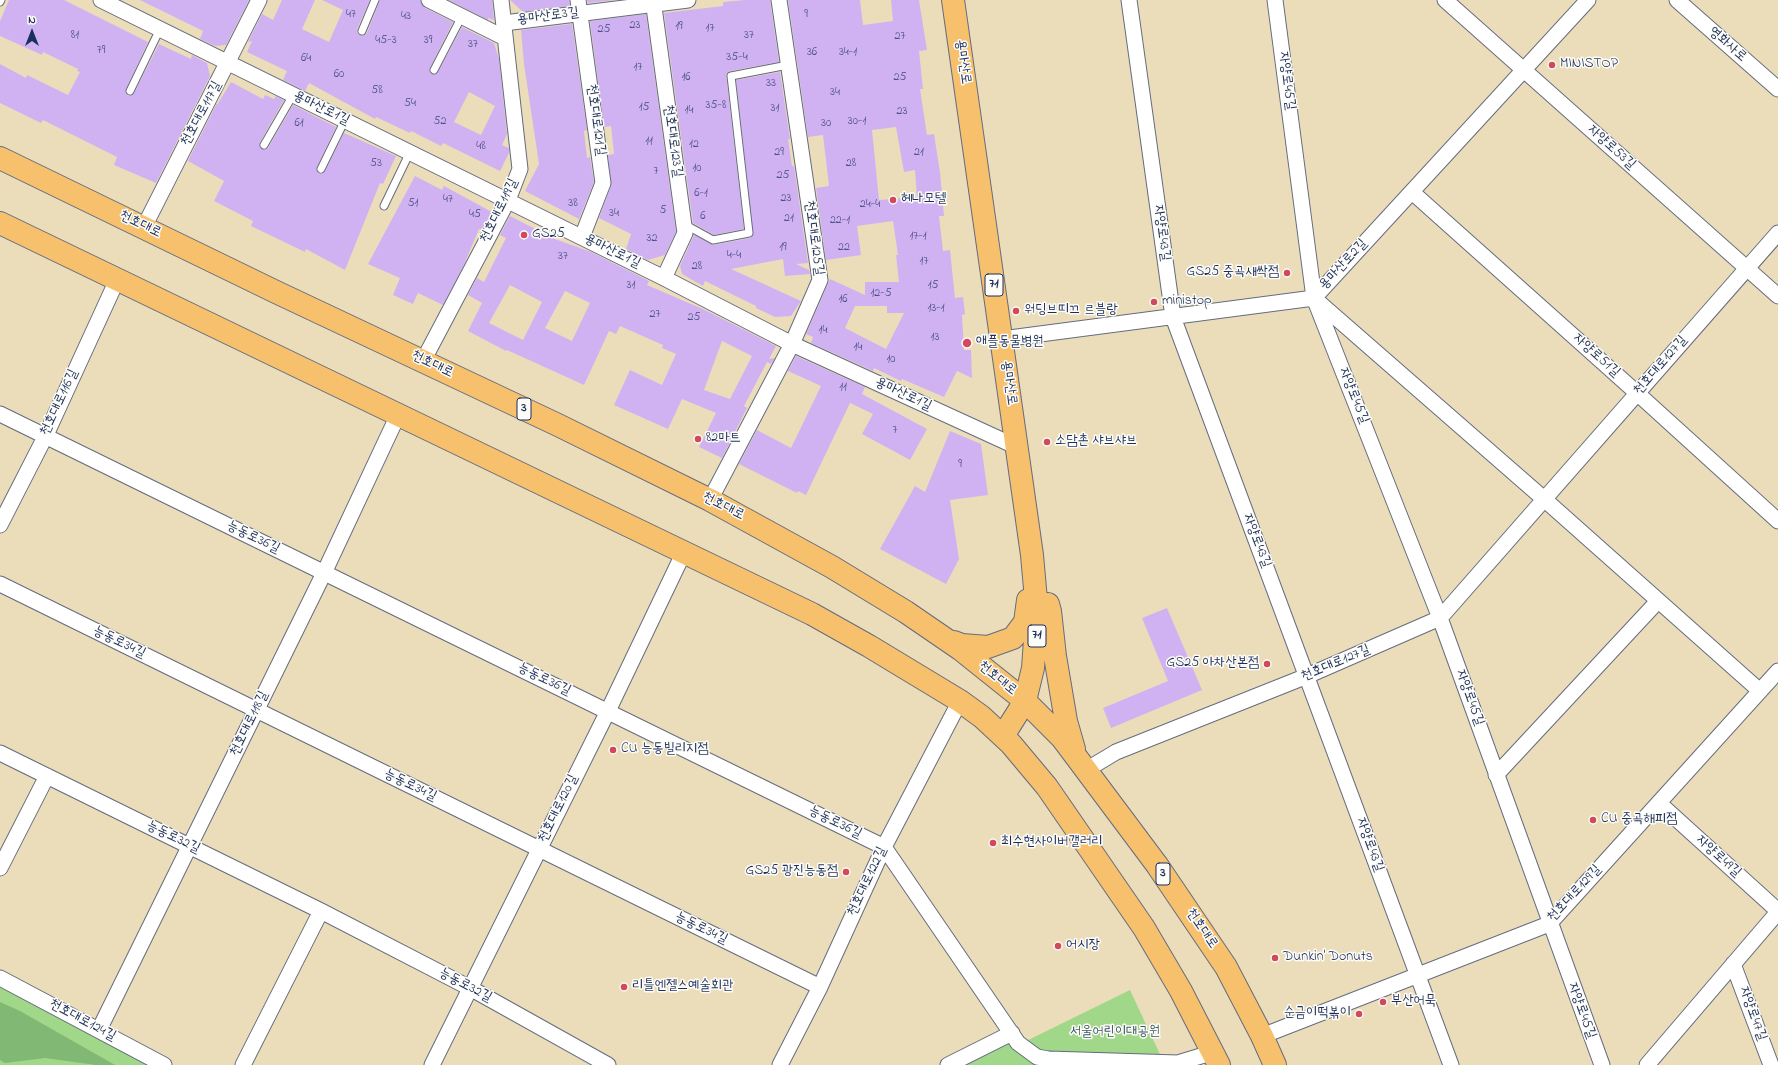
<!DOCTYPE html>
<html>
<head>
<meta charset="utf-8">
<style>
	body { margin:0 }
	#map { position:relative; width:1778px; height:1065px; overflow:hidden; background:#ecddba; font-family:"Indie Flower",sans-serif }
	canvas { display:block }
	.north { position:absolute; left:12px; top:12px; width:40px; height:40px; -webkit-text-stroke:3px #fdfcf7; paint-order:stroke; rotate:0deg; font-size:11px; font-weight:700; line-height:16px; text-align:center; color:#1b2f5e }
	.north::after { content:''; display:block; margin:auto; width:14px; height:18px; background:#1b2f5e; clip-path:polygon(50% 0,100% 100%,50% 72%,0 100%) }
</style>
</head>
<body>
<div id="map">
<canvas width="1778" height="1065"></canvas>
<div class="north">N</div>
</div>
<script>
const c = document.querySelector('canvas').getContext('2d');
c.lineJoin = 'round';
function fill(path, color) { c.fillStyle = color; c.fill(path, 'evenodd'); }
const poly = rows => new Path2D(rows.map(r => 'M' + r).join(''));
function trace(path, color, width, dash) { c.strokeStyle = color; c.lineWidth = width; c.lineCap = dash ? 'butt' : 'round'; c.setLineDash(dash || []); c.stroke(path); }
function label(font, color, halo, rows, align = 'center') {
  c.font = font + ' "Indie Flower","Poor Story",sans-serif'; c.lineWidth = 3; c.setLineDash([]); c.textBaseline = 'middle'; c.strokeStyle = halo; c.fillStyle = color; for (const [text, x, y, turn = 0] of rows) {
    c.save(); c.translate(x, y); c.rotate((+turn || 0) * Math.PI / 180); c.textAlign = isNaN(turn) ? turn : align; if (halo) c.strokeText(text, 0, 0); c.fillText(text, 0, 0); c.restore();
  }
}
const green = poly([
	[0,985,150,1065,0,1065],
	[1130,990,1165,1065,959,1065,1010,1040,1014,1047]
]);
const forest = poly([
	[0,1002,20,1011,115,1065,96,1065,45,1058,5,1063,0,1060]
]);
const building = poly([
	[9,0,64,0,148,42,126,89,126,93,128,96,134,93,159,44,191,59,192,55,207,63,210,76,156,183,114,165,117,157,43,120,41,123,0,103,0,64,26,78,27,75,68,95,80,72,77,71,78,69,43,52,42,55,0,36,0,21],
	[140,0,249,0,226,45,215,46,200,39,203,31],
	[282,0,315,0,302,29,329,42,343,10,322,0,370,0,357,29,358,34,362,36,367,33,380,0,420,0,425,8,453,22,430,68,430,72,434,75,438,72,462,27,494,43,499,59,507,134,502,145,509,148,509,153,500,171,443,143,441,146,411,131,410,133,376,117,375,119,309,83,305,91,283,80,287,71,247,52,252,41,248,42,262,14,273,20],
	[469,92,495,106,481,135,454,122],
	[449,0,492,0,494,20,488,18,488,20],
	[510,0,569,0,570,6,523,12],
	[587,0,615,0,588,3],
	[745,0,770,0,779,62,730,71,726,74,744,229,714,235,693,223,664,13,723,6,723,2],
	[788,0,860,0,863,25,893,21,891,0,919,0,927,50,919,51,923,89,920,89,927,135,934,134,940,172,944,216,939,216,943,251,950,250,955,298,963,297,965,314,962,315,964,350,971,350,972,378,957,371,944,397,902,379,901,381,874,368,873,371,811,343,813,337,806,334,830,279,865,295,865,282,899,282,896,255,898,255,893,221,857,226,861,255,826,260,816,188,829,186,823,135,808,137],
	[896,127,904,172,915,170,917,197,879,200,872,130],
	[855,306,887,306,887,313,904,313,886,349,845,328],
	[646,14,676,232,665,255,648,260,626,249,631,234,599,218,611,186,608,155,614,154,611,126,604,127,590,21],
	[572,24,587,130,584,131,587,158,590,157,594,182,579,219,525,191,539,164,524,64,521,30],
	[780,72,790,139,788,139,792,166,794,166,808,263,796,264,809,270,810,274,785,276,783,259,731,269,801,301,791,316,775,317,756,308,756,306,705,281,703,286,682,274,680,266,694,235,713,245,750,238,753,235,736,80],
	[231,82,263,99,265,95,274,99,276,96,284,100,260,142,260,147,262,149,268,148,293,105,336,127,317,167,318,173,322,174,325,171,344,133,396,156,383,184,380,183,345,270,306,249,305,252,251,226,253,221,214,201,224,181,188,161,217,103,217,105],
	[415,176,442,190,444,186,492,212,481,230,479,229,463,267,443,305,418,293,413,304,393,295,400,278,368,264],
	[510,216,555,239,591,252,649,281,647,285,705,310,776,346,769,359,775,358,771,364,767,362,744,406,747,408,722,458,699,447,716,413,682,399,668,429,614,405,630,370,662,385,676,354,662,348,663,345,620,326,616,334,609,331,584,385,507,350,506,351,468,331,482,303,468,295,477,278,484,282,506,238,500,235],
	[510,285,542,302,523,340,489,323],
	[565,291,590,303,572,341,545,328],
	[722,341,752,356,730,399,704,390],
	[796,356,865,387,862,394,927,429,910,460,862,434,873,414,850,403,806,495,798,491,797,493,739,464,757,430,791,448,821,386,788,371],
	[950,431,981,444,988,495,950,500,959,559,946,584,880,549,915,486,925,492],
	[1167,608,1202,690,1111,728,1103,708,1168,681,1142,618]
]);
const service = poly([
	[0,2,1,0],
	[362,31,375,0],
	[434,70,462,16],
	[130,91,160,29],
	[264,145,293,95],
	[321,169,345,120],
	[384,206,410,152],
	[684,224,713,240,749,233,731,76,788,65]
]);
const minor = poly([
	[101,0,664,278,792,344,1017,447],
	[429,0,505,38],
	[578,0,603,183,582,237],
	[653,0,685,233,664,278],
	[1129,0,1173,317,1451,1065],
	[1275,0,1314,298,1440,618,1602,1065],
	[1445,0,1778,296],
	[1677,0,1778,89],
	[504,23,688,0],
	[1412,192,1637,393,1778,521],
	[144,227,259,0],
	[1316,300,1544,499,1760,691],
	[1002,339,1314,298,1588,0],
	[423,361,508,200,520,169,501,0],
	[0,414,884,847,1018,1043,1037,1057,1048,1059,1178,1063,1214,1052],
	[710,500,792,344,820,280,779,0],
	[0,525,45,437,117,280],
	[0,584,820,987],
	[0,753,321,911,470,988,608,1065],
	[1086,770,1116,752,1307,676,1440,618,1778,233],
	[1496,775,1658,601],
	[1659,803,1778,911],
	[0,868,47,776],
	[1733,964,1771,1065],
	[0,978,164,1065],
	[99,1030,324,573,398,415],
	[1262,1036,1549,924,1778,671],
	[243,1065,321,911],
	[432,1065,608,711,684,552],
	[780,1065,820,987,884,847,960,701],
	[948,1065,1012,1033],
	[1647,1065,1778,912]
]);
const primary = poly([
	[953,0,1032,555,1037,611,1033,668,1025,701,1003,736],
	[0,158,276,292,558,425,710,500,832,567,906,612,960,649,1025,701,1062,738,1077,758,1157,865,1226,967,1262,1036,1275,1065],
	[0,223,812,614,869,646,960,701,982,717,1011,744,1047,787,1144,928,1181,991,1219,1065],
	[1048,604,1050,611,1055,656,1066,721,1074,749],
	[954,642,962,645,988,647,1013,638,1025,622,1028,600]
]);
const markers = [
	[1552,65,4,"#d1495b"],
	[893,200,4,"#d1495b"],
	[524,235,4,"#d1495b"],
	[1287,273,4,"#d1495b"],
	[1154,302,4,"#d1495b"],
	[1016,311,4,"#d1495b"],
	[967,343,5,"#d1495b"],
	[698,439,4,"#d1495b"],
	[1047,442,4,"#d1495b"],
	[1267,664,4,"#d1495b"],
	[613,750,4,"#d1495b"],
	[1593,820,4,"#d1495b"],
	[993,843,4,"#d1495b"],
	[846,872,4,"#d1495b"],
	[1058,946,4,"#d1495b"],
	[1275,958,4,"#d1495b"],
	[624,987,4,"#d1495b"],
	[1383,1002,4,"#d1495b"],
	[1359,1014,4,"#d1495b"]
];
const numberNames = [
	["47",351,15],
	["9",806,15],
	["43",406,17],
	["23",635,26],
	["19",679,27],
	["17",710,29],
	["25",604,30],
	["81",75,36],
	["37",749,36],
	["27",900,37],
	["45-3",386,41],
	["39",428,41],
	["37",473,45],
	["79",101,51],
	["36",812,53],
	["34-1",848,53],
	["35-4",737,58],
	["64",306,59],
	["17",638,68],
	["60",339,75],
	["16",686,78],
	["25",900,78],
	["33",771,84],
	["58",377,91],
	["34",835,93],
	["54",410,104],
	["35-8",716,106],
	["15",644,108],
	["31",775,109],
	["14",689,111],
	["23",902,112],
	["52",440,122],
	["30-1",857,122],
	["61",299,124],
	["30",826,124],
	["11",649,142],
	["12",694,145],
	["48",481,147],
	["29",779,153],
	["21",919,153],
	["53",376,164],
	["28",851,164],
	["10",697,169],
	["7",656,172],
	["25",783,176],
	["6-1",701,194],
	["23",786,199],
	["47",448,200],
	["51",413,204],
	["38",573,204],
	["24-4",870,205],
	["5",663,211],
	["34",614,214],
	["45",475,215],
	["6",703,217],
	["21",789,219],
	["22-1",840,221],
	["17-1",918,237],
	["32",652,239],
	["19",783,248],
	["22",844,248],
	["4-4",734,256],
	["37",563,257],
	["17",924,262],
	["28",697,267],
	["31",631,286],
	["15",933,286],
	["12-5",881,294],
	["16",843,300],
	["13-1",936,309],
	["27",655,315],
	["25",694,318],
	["14",823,331],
	["13",935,338],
	["14",858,348],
	["10",891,360],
	["11",843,388],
	["7",895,431],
	["9",960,465]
];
const shields = [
	[994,285,18],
	[524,409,14],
	[1037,636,18],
	[1163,874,14]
];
const shieldNames = [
	["71",994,285],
	["3",524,409],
	["71",1037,636],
	["3",1163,874]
];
const streetNames = [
	["용마산로3길",548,17,-7],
	["영화사로",1727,45,41],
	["용마산로",962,62,82],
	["자양로45길",1286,81,83],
	["용마산로1길",321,109,26],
	["천호대로117길",202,114,-62],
	["천호대로121길",595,120,82],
	["천호대로123길",672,141,82],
	["자양로53길",1611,148,42],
	["천호대로119길",500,211,-64],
	["천호대로",140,225,26],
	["자양로43길",1161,233,82],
	["천호대로125길",813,238,82],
	["용마산로1길",612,252,26],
	["용마산로2길",1344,265,-47],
	["자양로51길",1596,356,42],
	["천호대로",432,365,26],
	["천호대로127길",1661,366,-49],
	["용마산로",1008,383,82],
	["용마산로1길",903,395,25],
	["자양로45길",1353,396,68],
	["천호대로116길",60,403,-65],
	["천호대로",723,507,27],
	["능동로36길",253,538,26],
	["자양로43길",1256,541,69],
	["능동로34길",119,643,26],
	["천호대로127길",1336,664,-23],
	["천호대로",997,679,39],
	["능동로36길",544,680,26],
	["자양로45길",1469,698,70],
	["천호대로118길",250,724,-64],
	["능동로34길",410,786,26],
	["천호대로120길",559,809,-64],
	["능동로36길",835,823,26],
	["능동로32길",173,838,26],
	["자양로43길",1369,845,70],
	["자양로49길",1718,857,42],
	["천호대로122길",868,882,-65],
	["천호대로129길",1575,894,-47],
	["능동로34길",701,929,26],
	["천호대로",1201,929,56],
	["능동로32길",465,986,28],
	["자양로45길",1581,1011,70],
	["자양로47길",1752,1014,70],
	["천호대로124길",82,1021,28]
];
const poiNames = [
	["MINISTOP",1560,65],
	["헤나모텔",901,200],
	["GS25",532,235],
	["GS25 중곡새싹점",1279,273,"right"],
	["ministop",1162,302],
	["워딩브띠끄 르블랑",1024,311],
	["애플동물병원",976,343],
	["82마트",706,439],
	["소담촌 샤브샤브",1055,442],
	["GS25 아차산본점",1259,664,"right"],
	["CU 능동빌리지점",621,750],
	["CU 중곡해피점",1601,820],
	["최수현사이버갤러리",1001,843],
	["GS25 광진능동점",838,872,"right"],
	["어시장",1066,946],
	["Dunkin' Donuts",1283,958],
	["리틀엔젤스예술회관",632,987],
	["부산어묵",1391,1002],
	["순금이떡볶이",1351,1014,"right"]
];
const parkNames = [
	["서울어린이대공원",1115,1033]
];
fill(green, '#a1d788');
fill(forest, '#80b874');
fill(building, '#d0b2f2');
trace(service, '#646c7e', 9);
trace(minor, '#646c7e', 17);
trace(primary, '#646c7e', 24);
trace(service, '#fff', 7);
trace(minor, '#fff', 15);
trace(primary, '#f7c06c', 22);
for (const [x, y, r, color] of markers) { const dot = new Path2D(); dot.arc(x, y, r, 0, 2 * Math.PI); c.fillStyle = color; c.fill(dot); trace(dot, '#fdfcf7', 1.5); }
label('12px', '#485083', null, numberNames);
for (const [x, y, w] of shields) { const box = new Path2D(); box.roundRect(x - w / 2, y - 11, w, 22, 3); c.fillStyle = '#fdfcf7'; c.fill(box); trace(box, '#1b2f5e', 1); }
label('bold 13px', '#1b2f5e', null, shieldNames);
label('14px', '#1b2f5e', '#fdfcf7', streetNames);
label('14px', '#1b2f5e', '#fdfcf7', poiNames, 'left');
label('14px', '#3c5968', '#fdfcf7', parkNames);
</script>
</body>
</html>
